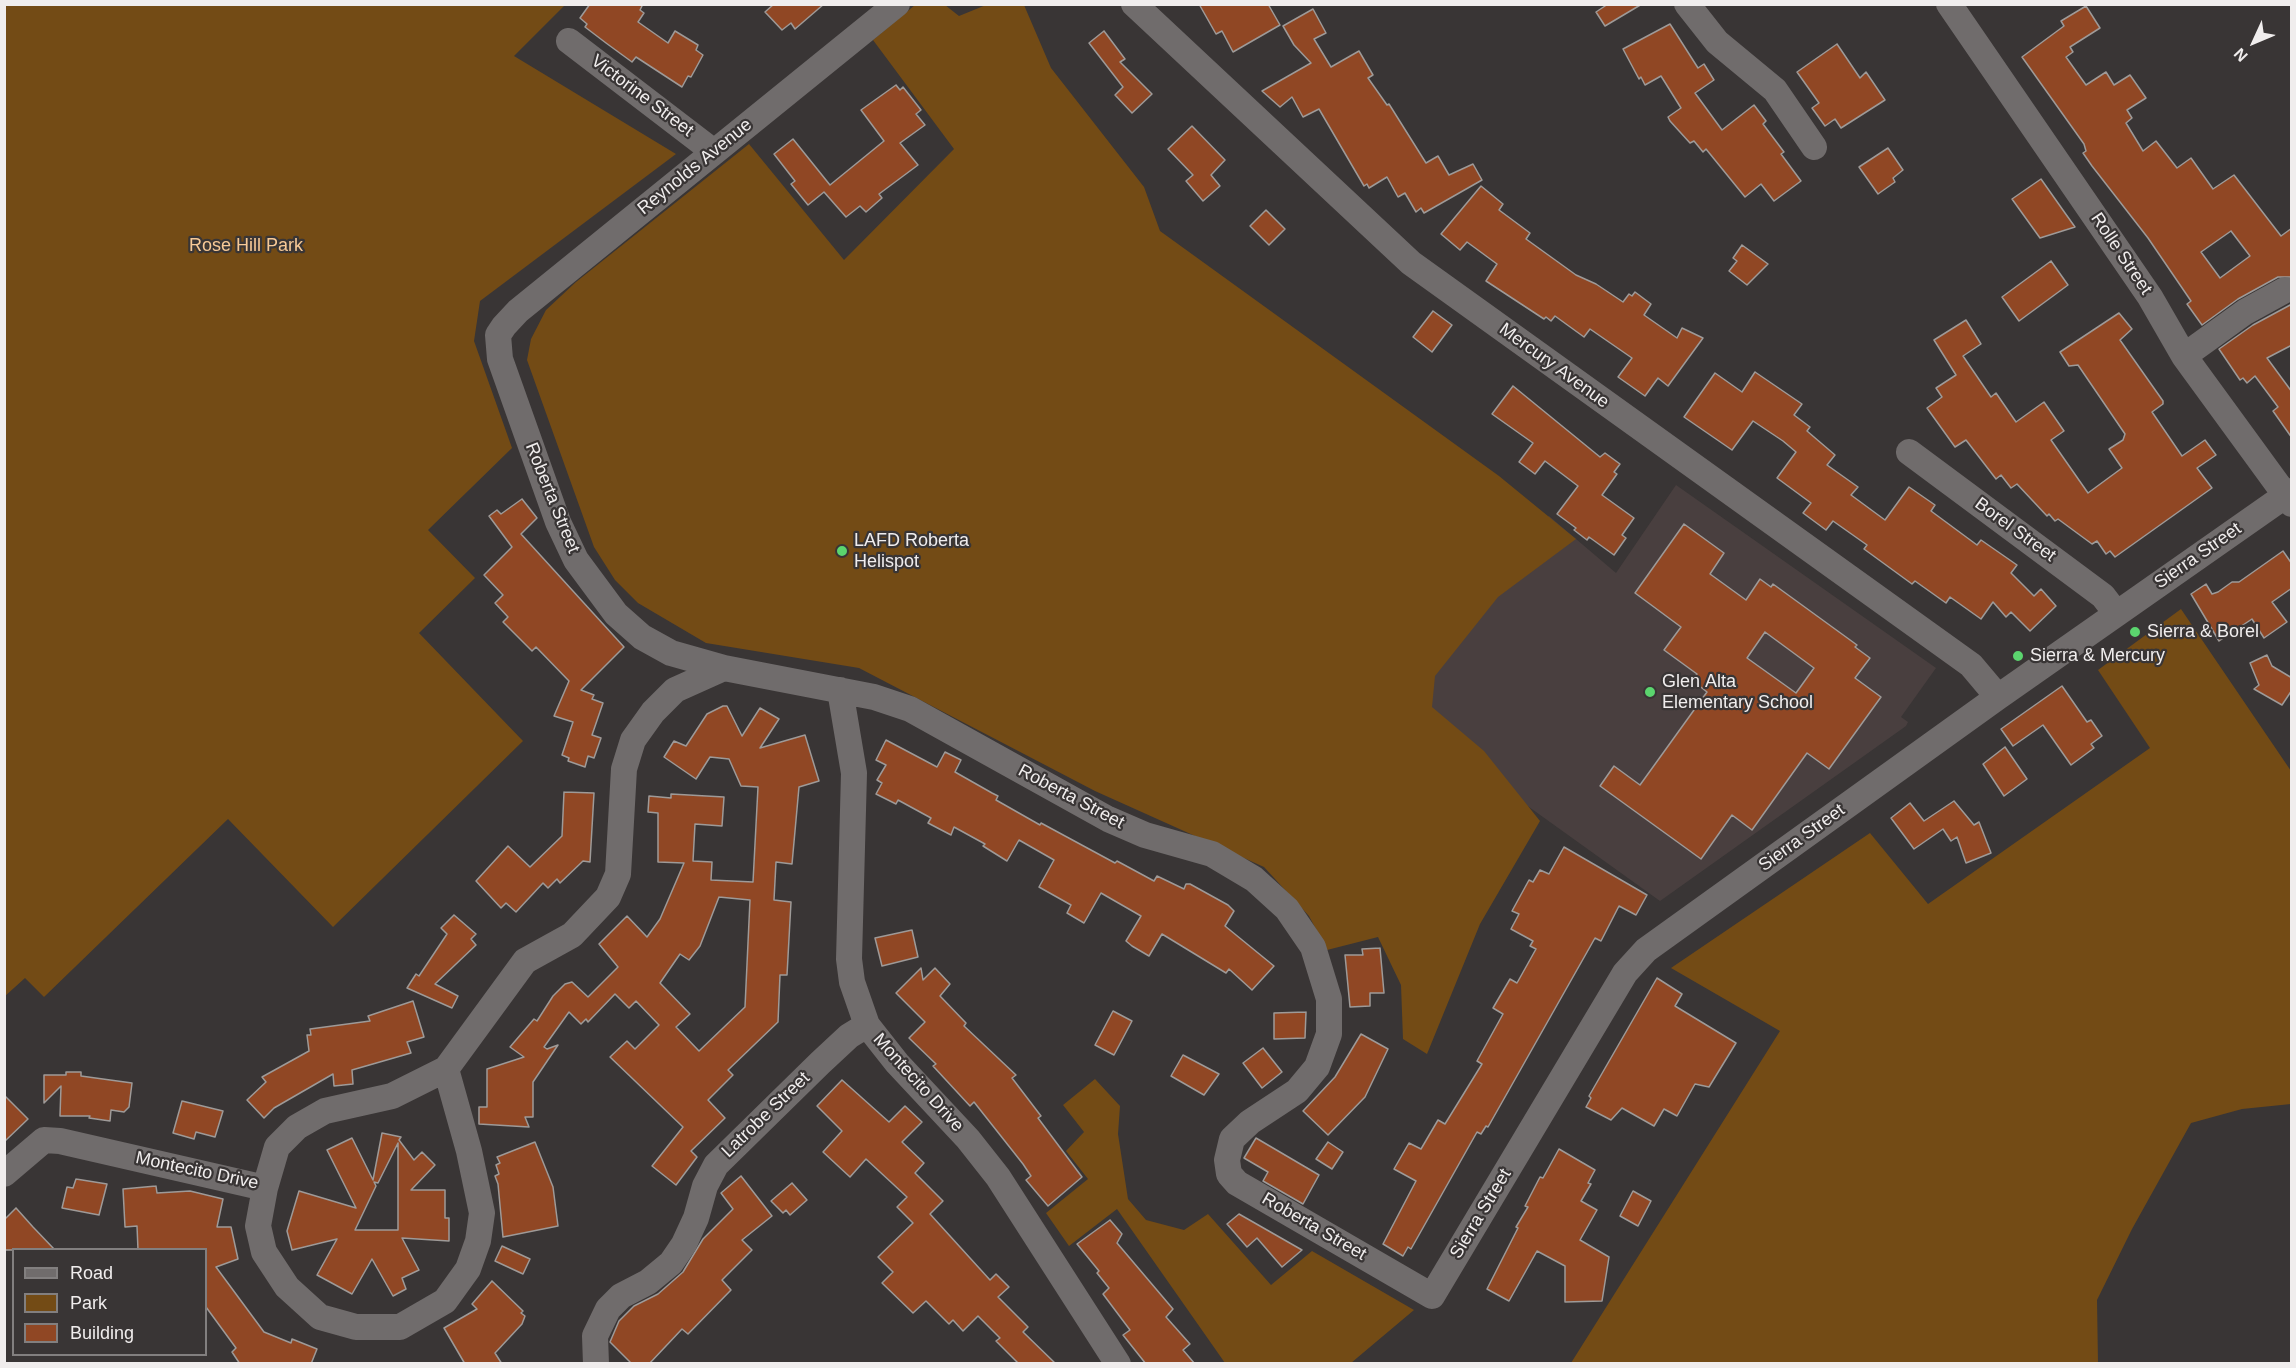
<!DOCTYPE html>
<html>
<head>
<meta charset="utf-8">
<style>
	body { margin:0 }
	#map { position:relative; width:2296px; height:1368px; overflow:hidden; background:#393535; font-family:Helvetica,sans-serif }
	canvas { display:block }
	.frame { position:absolute; inset:0; border:6px solid #f0eded; pointer-events:none }
	.legend { position:absolute; left:12px; top:1248px; width:195px; height:108px; box-sizing:border-box; background:#393535; border:2px solid #827f7f; margin:0; padding:8px 10px; list-style:none; font-size:18px; color:#f0eded }
	.legend li { display:flex; align-items:center; gap:12px; height:30px }
	.legend b { width:30px; border:2px solid #827f7f }
	.north { position:absolute; left:2224px; top:12px; width:60px; height:60px; -webkit-text-stroke:4px #393535; paint-order:stroke; rotate:226deg; font-size:16px; font-weight:700; line-height:24px; text-align:center; color:#f0eded }
	.north::after { content:''; display:block; margin:auto; width:21px; height:27px; background:#f0eded; clip-path:polygon(50% 0,100% 100%,50% 72%,0 100%) }
</style>
</head>
<body>
<div id="map">
<canvas width="2296" height="1368"></canvas>
<div class="frame"></div>
<ul class="legend">
<li><b style="height:8px;background:#706c6c"></b>Road</li>
<li><b style="height:16px;background:#734b15"></b>Park</li>
<li><b style="height:16px;background:#904724"></b>Building</li>
</ul>
<div class="north">N</div>
</div>
<script>
const c = document.querySelector('canvas').getContext('2d');
c.lineJoin = 'round';
function fill(path, color) { c.fillStyle = color; c.fill(path, 'evenodd'); }
const poly = rows => new Path2D(rows.map(r => 'M' + r).join(''));
function trace(path, color, width, dash) { c.strokeStyle = color; c.lineWidth = width; c.lineCap = dash ? 'butt' : 'round'; c.setLineDash(dash || []); c.stroke(path); }
function label(font, color, halo, rows, align = 'center') {
  c.font = font + ' Helvetica,sans-serif'; c.lineWidth = 4.5; c.setLineDash([]); c.textBaseline = 'middle'; c.strokeStyle = halo; c.fillStyle = color; for (const [text, x, y, turn = 0] of rows) {
    c.save(); c.translate(x, y); c.rotate((+turn || 0) * Math.PI / 180); c.textAlign = isNaN(turn) ? turn : align; if (halo) c.strokeText(text, 0, 0); c.fillText(text, 0, 0); c.restore();
  }
}
const built = poly([
	[1676,485,1936,668,1901,717,1908,722,1906,726,1660,901,1426,733,1429,594,1549,516,1616,573]
]);
const green = poly([
	[5,4,565,5,514,56,676,154,480,301,474,341,512,448,428,530,475,578,419,633,523,741,333,927,228,819,44,997,25,978,4,997],
	[915,5,945,5,959,16,986,5,1024,5,1051,68,1144,187,1160,231,1499,476,1576,539,1498,597,1435,676,1432,707,1484,751,1540,821,1480,924,1427,1054,1403,1039,1401,985,1378,937,1327,950,1309,916,1264,867,1095,791,859,668,706,643,638,603,615,580,594,547,527,360,531,339,546,310,576,282,749,144,844,260,954,149,873,40],
	[2181,609,2291,771,2291,1104,2242,1109,2191,1123,2132,1229,2097,1300,2098,1363,1571,1363,1780,1031,1671,968,1870,833,1928,904,2150,748,2098,670],
	[1095,1079,1120,1106,1118,1134,1128,1199,1146,1220,1184,1230,1208,1214,1271,1285,1312,1251,1414,1310,1351,1363,1225,1363,1117,1209,1069,1246,1046,1213,1088,1179,1066,1151,1084,1132,1063,1105]
]);
const building = poly([
	[590,4,643,4,640,10,644,13,638,22,668,43,675,31,698,45,696,50,703,55,691,77,688,76,682,87,636,57,632,62,606,43,585,27,587,24,580,18,590,4],
	[774,4,824,4,795,29,791,23,782,30,765,12,774,4],
	[1199,4,1268,4,1280,25,1233,52,1222,31,1216,34,1199,4],
	[1608,4,1642,4,1605,26,1596,12,1608,4],
	[2086,6,2100,28,2070,47,2073,52,2066,57,2086,85,2106,72,2114,85,2130,75,2146,98,2127,110,2132,118,2126,123,2143,151,2156,141,2177,168,2191,158,2213,189,2234,175,2281,236,2292,228,2292,277,2278,277,2238,299,2202,325,2187,304,2191,301,2148,238,2092,166,2083,153,2086,151,2084,144,2022,57,2064,26,2061,21,2086,6],
	[2231,231,2250,256,2220,278,2201,252,2231,231],
	[1313,9,1326,33,1314,39,1331,67,1359,51,1373,75,1368,78,1387,105,1389,104,1426,163,1438,156,1449,175,1473,164,1482,180,1424,213,1421,208,1416,212,1405,193,1398,197,1387,177,1369,188,1367,184,1364,186,1319,109,1303,117,1292,97,1280,107,1262,91,1311,63,1294,45,1283,26,1313,9],
	[1670,24,1698,68,1704,64,1714,80,1695,93,1722,130,1754,105,1766,121,1763,124,1784,152,1781,154,1801,181,1774,201,1761,184,1745,197,1706,149,1703,152,1694,141,1690,143,1670,121,1668,117,1681,108,1661,76,1645,85,1641,77,1639,79,1623,49,1670,24],
	[1104,31,1125,59,1120,62,1152,94,1132,113,1115,95,1123,87,1089,43,1104,31],
	[1837,44,1860,78,1866,72,1885,100,1841,128,1835,119,1825,126,1812,108,1819,103,1797,72,1837,44],
	[896,85,900,90,903,87,921,110,916,114,925,125,900,143,918,165,879,194,882,198,866,212,860,206,846,217,824,192,808,205,791,184,795,181,774,154,793,139,830,185,884,141,861,110,896,85],
	[1192,126,1225,160,1211,175,1220,186,1203,201,1186,181,1193,175,1168,149,1192,126],
	[1888,148,1903,170,1893,178,1895,182,1878,194,1859,167,1888,148],
	[2041,179,2065,213,2075,227,2040,238,2012,199,2041,179],
	[1481,186,1503,204,1499,210,1530,233,1526,239,1576,275,1596,284,1623,302,1629,294,1632,296,1635,292,1651,304,1644,315,1677,338,1682,328,1703,338,1668,386,1658,378,1645,396,1618,377,1632,358,1590,329,1584,337,1555,316,1551,321,1546,317,1544,319,1486,281,1497,264,1467,242,1460,250,1441,234,1481,186],
	[1266,210,1285,229,1269,245,1250,226,1266,210],
	[1742,245,1768,264,1747,285,1729,271,1737,261,1733,258,1742,245],
	[2051,261,2068,285,2019,321,2002,297,2051,261],
	[2292,304,2292,345,2267,358,2292,392,2292,438,2273,411,2278,407,2255,376,2247,383,2243,378,2240,380,2219,349,2253,325,2292,304],
	[1433,311,1452,325,1432,352,1413,337,1433,311],
	[2119,313,2132,329,2120,340,2163,401,2163,404,2152,412,2182,456,2205,440,2216,455,2197,468,2212,488,2115,557,2110,551,2106,554,2097,541,2092,544,2058,519,2055,521,2049,514,2047,516,2017,484,2011,488,2001,475,1996,479,1966,440,1955,447,1927,408,1942,397,1936,388,1956,375,1934,340,1966,320,1981,344,1963,356,1991,397,1996,393,2016,422,2044,402,2064,431,2051,440,2088,493,2122,468,2109,449,2123,440,2125,434,2078,365,2069,366,2060,352,2119,313],
	[1755,372,1802,404,1794,415,1810,427,1807,431,1835,455,1827,465,1858,487,1851,495,1885,520,1909,487,1935,505,1931,511,1977,545,1981,540,2017,565,2011,573,2034,596,2041,589,2056,606,2030,631,2011,612,2006,617,1993,602,1981,619,1950,597,1946,603,1915,581,1912,584,1864,549,1867,545,1833,521,1826,530,1803,513,1811,503,1777,478,1796,452,1783,441,1753,421,1732,450,1684,417,1715,373,1742,392,1755,372],
	[1513,386,1600,457,1605,453,1620,464,1614,472,1617,474,1602,495,1634,518,1622,535,1626,538,1614,555,1589,537,1587,540,1574,530,1576,528,1557,514,1578,486,1545,461,1535,474,1519,462,1533,443,1492,414,1513,386],
	[522,499,537,518,521,534,624,647,581,690,594,695,592,699,603,703,592,735,601,738,594,758,588,756,585,767,568,761,569,758,562,755,573,722,554,716,569,681,536,647,532,651,503,622,508,617,495,603,503,595,484,575,512,547,489,516,497,510,501,514,522,499],
	[1684,524,1724,553,1710,574,1746,600,1760,579,1771,587,1773,584,1857,645,1855,647,1870,658,1855,678,1881,697,1829,769,1807,753,1752,830,1732,815,1701,859,1600,786,1614,766,1640,785,1707,692,1692,680,1697,674,1664,650,1681,627,1635,593,1684,524],
	[1765,632,1814,668,1796,693,1747,658,1765,632],
	[2283,551,2292,564,2292,588,2272,602,2287,622,2264,638,2252,619,2219,641,2191,594,2206,584,2212,594,2218,592,2232,582,2239,582,2283,551],
	[2267,655,2272,666,2292,678,2292,690,2282,705,2254,689,2259,685,2250,663,2267,655],
	[2062,686,2087,722,2091,720,2102,736,2091,744,2094,748,2071,765,2043,725,2013,746,2001,729,2062,686],
	[723,706,727,706,742,736,760,708,779,719,760,748,805,735,819,781,799,787,792,864,776,862,774,900,791,902,787,975,780,975,778,1022,728,1070,733,1075,708,1100,725,1118,691,1151,697,1157,676,1185,652,1166,683,1127,610,1057,627,1041,635,1049,659,1025,636,1001,629,1008,615,994,588,1022,586,1019,581,1024,569,1012,544,1047,547,1049,558,1045,533,1082,533,1117,525,1117,529,1127,479,1124,479,1107,487,1107,487,1069,524,1057,510,1047,534,1019,537,1021,553,996,565,984,572,982,588,997,618,967,599,944,627,916,647,937,660,919,684,863,658,862,658,813,648,812,649,796,671,798,671,794,724,797,722,826,695,824,693,861,712,862,711,880,753,882,758,787,741,786,729,759,710,757,696,779,664,757,674,741,686,746,707,714,723,706],
	[719,897,750,900,745,1007,699,1051,676,1027,690,1014,660,983,680,954,689,960,700,946,719,897],
	[886,740,937,767,945,752,961,760,955,772,992,793,998,796,996,800,1040,825,1041,823,1115,863,1117,861,1154,881,1157,876,1184,889,1186,884,1190,884,1228,905,1234,911,1225,926,1274,966,1252,990,1229,969,1226,973,1162,934,1149,956,1132,946,1126,941,1141,916,1101,893,1084,923,1067,913,1071,905,1039,887,1054,860,1019,840,1007,861,983,846,985,844,954,827,951,835,928,823,931,818,898,800,896,804,876,794,882,783,877,780,886,765,876,760,886,740],
	[2005,747,2027,779,2004,796,1983,764,2005,747],
	[564,792,594,793,590,862,583,861,560,883,557,879,548,888,543,883,516,912,506,903,501,908,476,881,508,846,530,867,562,836,564,792],
	[1954,801,1974,825,1979,822,1991,853,1966,863,1957,837,1951,841,1943,829,1914,849,1891,818,1910,803,1924,821,1954,801],
	[1564,847,1647,895,1636,915,1619,906,1601,941,1595,938,1488,1127,1486,1126,1481,1134,1477,1132,1411,1249,1408,1247,1403,1256,1383,1244,1416,1181,1394,1169,1409,1143,1421,1149,1438,1120,1445,1124,1482,1064,1477,1061,1503,1014,1493,1008,1510,979,1517,983,1536,949,1530,946,1533,941,1511,929,1519,914,1512,911,1529,880,1533,882,1540,870,1549,874,1564,847],
	[454,915,476,934,471,939,476,945,435,984,458,996,452,1008,407,988,416,974,419,976,447,934,441,928,454,915],
	[912,930,918,957,882,966,875,938,912,930],
	[1380,948,1384,993,1370,993,1370,1006,1350,1007,1345,955,1363,955,1362,949,1380,948],
	[921,968,923,980,935,968,950,984,940,996,966,1023,964,1026,1016,1075,1012,1078,1041,1116,1038,1118,1082,1177,1048,1206,1026,1180,1031,1176,1023,1164,974,1102,970,1106,933,1066,936,1064,909,1038,925,1022,896,993,921,968],
	[1657,978,1682,994,1675,1006,1736,1043,1709,1087,1695,1084,1677,1116,1664,1109,1654,1126,1622,1108,1611,1120,1586,1107,1591,1098,1589,1096,1657,978],
	[413,1001,424,1037,407,1042,411,1053,352,1070,353,1084,334,1086,333,1074,274,1108,264,1118,247,1100,266,1082,262,1077,309,1051,307,1035,311,1035,310,1029,370,1021,368,1016,413,1001],
	[1113,1011,1132,1021,1114,1055,1095,1045,1113,1011],
	[1306,1012,1305,1038,1274,1039,1274,1013,1306,1012],
	[1361,1034,1388,1049,1365,1097,1328,1135,1303,1111,1335,1077,1361,1034],
	[1263,1048,1282,1072,1262,1088,1243,1063,1263,1048],
	[1183,1055,1219,1074,1204,1095,1171,1076,1183,1055],
	[66,1072,81,1072,81,1076,132,1083,129,1107,124,1112,111,1110,110,1121,89,1118,90,1116,60,1116,61,1086,44,1103,44,1075,66,1075,66,1072],
	[842,1080,889,1122,905,1106,922,1122,902,1142,924,1163,915,1173,943,1201,930,1214,990,1280,996,1274,1009,1287,998,1297,1028,1327,1023,1332,1056,1364,1019,1364,996,1341,1000,1338,978,1316,963,1331,953,1320,949,1324,926,1301,913,1313,882,1283,893,1272,878,1257,913,1223,897,1207,907,1197,866,1159,850,1177,823,1152,842,1131,817,1106,842,1080],
	[4,1095,28,1119,4,1142,4,1095],
	[182,1101,223,1111,215,1137,196,1132,194,1139,173,1133,182,1101],
	[382,1133,401,1137,399,1140,414,1160,422,1152,435,1165,411,1190,445,1190,445,1218,449,1218,449,1241,402,1238,419,1270,402,1278,406,1289,393,1296,372,1259,352,1294,317,1275,337,1239,292,1250,287,1231,299,1191,356,1208,327,1150,352,1138,373,1180,382,1133],
	[398,1143,398,1230,355,1230,376,1186,374,1182,378,1183,398,1143],
	[1256,1138,1319,1175,1303,1204,1263,1181,1268,1172,1244,1158,1256,1138],
	[535,1142,553,1187,558,1226,503,1237,498,1184,495,1176,499,1174,496,1165,500,1163,497,1157,535,1142],
	[1328,1142,1343,1152,1332,1169,1316,1159,1328,1142],
	[1559,1149,1595,1170,1588,1183,1591,1184,1581,1201,1597,1210,1580,1240,1609,1257,1602,1301,1565,1302,1565,1266,1537,1251,1509,1301,1487,1289,1518,1228,1516,1227,1528,1207,1525,1206,1540,1177,1543,1178,1559,1149],
	[741,1176,772,1216,742,1240,752,1250,722,1280,731,1290,688,1334,682,1329,649,1364,632,1364,610,1342,619,1321,634,1306,658,1294,683,1272,703,1239,733,1209,721,1193,741,1176],
	[76,1179,107,1184,99,1215,62,1208,67,1187,73,1188,76,1179],
	[792,1183,807,1200,790,1215,786,1210,783,1213,771,1201,792,1183],
	[156,1186,157,1193,190,1191,223,1199,217,1227,231,1227,238,1259,216,1267,264,1332,291,1343,292,1339,317,1349,311,1364,240,1364,232,1352,236,1348,206,1307,206,1250,138,1250,137,1226,125,1227,123,1189,156,1186],
	[1633,1191,1651,1201,1638,1226,1620,1216,1633,1191],
	[16,1208,33,1227,55,1250,4,1250,4,1220,16,1208],
	[1239,1214,1302,1250,1282,1267,1257,1238,1247,1247,1227,1224,1239,1214],
	[1110,1220,1122,1234,1117,1243,1173,1309,1166,1317,1190,1344,1183,1350,1195,1364,1146,1364,1123,1335,1130,1330,1103,1294,1109,1288,1097,1273,1099,1271,1077,1244,1110,1220],
	[502,1246,530,1259,523,1274,495,1261,502,1246],
	[492,1281,523,1311,521,1313,525,1316,522,1324,495,1353,502,1364,465,1364,444,1328,477,1309,472,1304,492,1281]
]);
const minor = poly([
	[897,4,518,311,504,326,498,335,500,359,558,522,576,560,616,614,642,637,671,653,724,668,874,697,910,709,1108,819,1145,835,1212,854,1254,879,1287,909,1313,947,1329,999,1329,1034,1317,1067,1297,1091,1250,1122,1232,1139,1227,1160,1229,1174,1237,1183,1432,1296,1625,973,1646,950,1998,697,2292,491],
	[1134,4,1411,263,1971,665,1998,697],
	[1687,4,1717,42,1775,90,1814,147],
	[1949,4,2150,297,2184,356,2292,504],
	[569,41,714,152],
	[2184,356,2245,312,2285,290],
	[1909,452,2103,596,2116,613],
	[840,690,854,773,849,959,852,982,867,1025,897,1063,968,1139,998,1177,1118,1364],
	[4,1174,44,1140,60,1141,265,1188,277,1147,297,1127,325,1111,392,1096,446,1069,525,961,572,935,608,897,618,874,624,769,633,740,653,712,675,690,724,668],
	[265,1188,258,1226,264,1252,287,1287,320,1317,356,1327,400,1327,445,1301,468,1269,478,1241,482,1213,469,1151,446,1069],
	[596,1364,595,1336,608,1309,621,1296,648,1282,671,1263,684,1244,696,1218,705,1186,716,1165,820,1063,849,1036,867,1025]
]);
const markers = [
	[842,551,6,"#5bd56e"],
	[2135,632,6,"#5bd56e"],
	[2018,656,6,"#5bd56e"],
	[1650,692,6,"#5bd56e"]
];
const streetNames = [
	["Victorine Street",642,96,37],
	["Reynolds Avenue",695,167,-39],
	["Rolle Street",2121,254,56],
	["Mercury Avenue",1554,366,36],
	["Roberta Street",552,498,68],
	["Borel Street",2015,530,36],
	["Sierra Street",2198,556,-35],
	["Roberta Street",1071,797,28],
	["Sierra Street",1802,838,-36],
	["Montecito Drive",918,1083,48],
	["Latrobe Street",766,1115,-44],
	["Montecito Drive",197,1171,12],
	["Sierra Street",1481,1214,-59],
	["Roberta Street",1314,1227,30]
];
const parkNames = [
	["Rose Hill Park",246,246]
];
const poiNames = [
	["LAFD Roberta",854,541],
	["Helispot",854,562],
	["Sierra & Borel",2147,632],
	["Sierra & Mercury",2030,656],
	["Glen Alta",1662,682],
	["Elementary School",1662,703]
];
fill(built, '#493f3f');
fill(green, '#734b15');
fill(building, '#904724');
trace(building, '#9e9a98', 1.5);
trace(minor, '#706c6c', 26);
for (const [x, y, r, color] of markers) { const dot = new Path2D(); dot.arc(x, y, r, 0, 2 * Math.PI); c.fillStyle = color; c.fill(dot); trace(dot, '#393535', 2); }
label('18px', '#f0eded', '#393535', streetNames);
label('18px', '#f7c996', '#393535', parkNames);
label('18px', '#f0eded', '#393535', poiNames, 'left');
</script>
</body>
</html>
